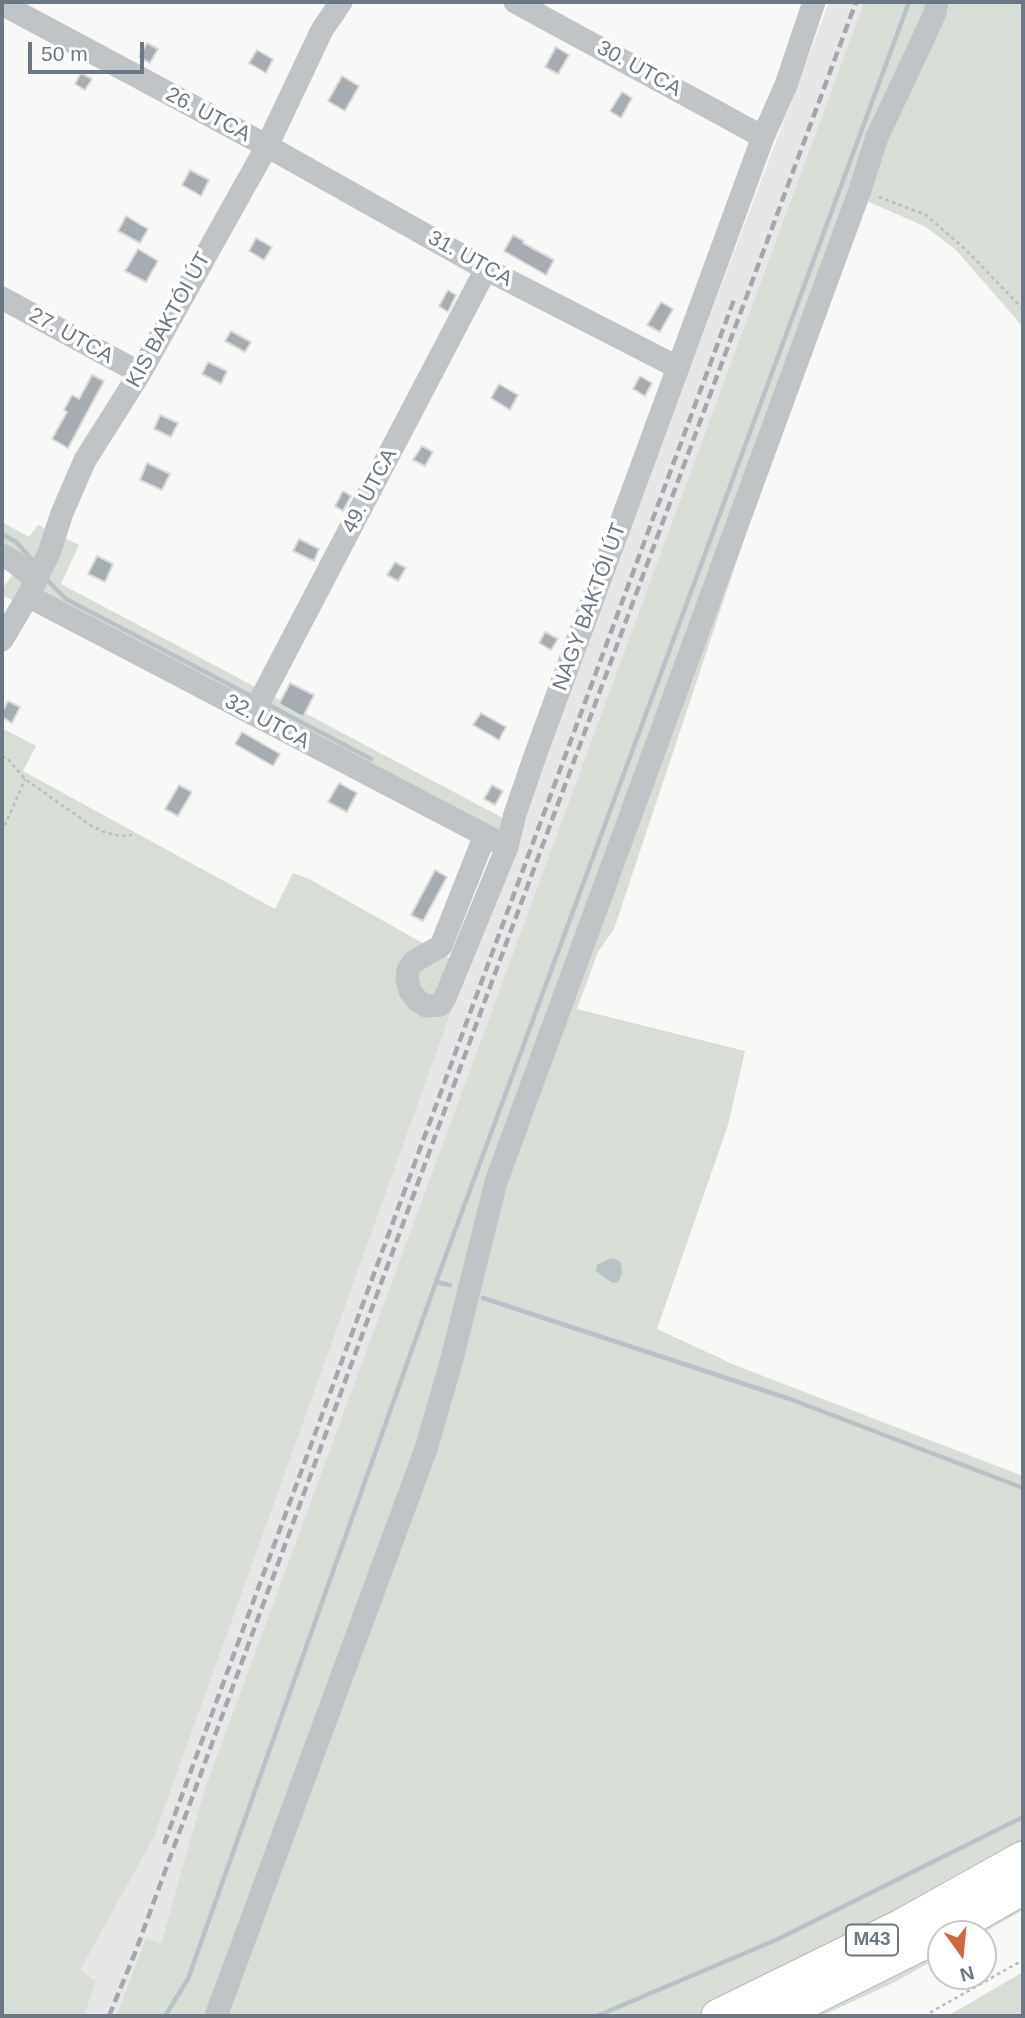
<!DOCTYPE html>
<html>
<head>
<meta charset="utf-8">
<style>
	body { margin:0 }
	#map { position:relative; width:1025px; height:2018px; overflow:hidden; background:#f8f8f6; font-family:Arial,sans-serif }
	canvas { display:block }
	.frame { position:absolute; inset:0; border:4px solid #6b7884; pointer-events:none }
	.north { position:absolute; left:927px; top:1920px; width:70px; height:70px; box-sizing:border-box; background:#fff; border:2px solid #c4c9ce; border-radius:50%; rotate:165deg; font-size:19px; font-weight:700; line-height:28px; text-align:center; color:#6b7884 }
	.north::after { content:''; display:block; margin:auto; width:24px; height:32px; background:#d0673e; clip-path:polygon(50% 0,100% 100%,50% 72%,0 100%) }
	.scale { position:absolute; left:28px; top:42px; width:116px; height:32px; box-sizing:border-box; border:4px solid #6b7884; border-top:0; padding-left:9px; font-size:21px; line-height:24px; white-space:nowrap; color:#6b7884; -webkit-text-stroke:5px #fff; paint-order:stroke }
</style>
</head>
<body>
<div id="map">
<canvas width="1025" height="2018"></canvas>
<div class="frame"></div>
<div class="north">N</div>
<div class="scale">50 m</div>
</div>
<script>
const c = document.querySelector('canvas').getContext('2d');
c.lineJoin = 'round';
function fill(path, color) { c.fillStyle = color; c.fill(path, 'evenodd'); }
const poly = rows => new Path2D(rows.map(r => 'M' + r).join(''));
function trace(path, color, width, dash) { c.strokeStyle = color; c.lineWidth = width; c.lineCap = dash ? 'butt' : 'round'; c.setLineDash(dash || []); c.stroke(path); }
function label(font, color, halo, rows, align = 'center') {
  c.font = font + ' Arial,sans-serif'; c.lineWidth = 7; c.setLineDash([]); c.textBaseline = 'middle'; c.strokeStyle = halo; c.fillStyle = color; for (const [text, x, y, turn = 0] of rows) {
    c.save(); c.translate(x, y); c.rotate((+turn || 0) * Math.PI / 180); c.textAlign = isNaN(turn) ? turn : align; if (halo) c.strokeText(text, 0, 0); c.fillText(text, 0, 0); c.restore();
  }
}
const built = poly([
	[829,2,864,2,205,1788,161,1945,146,1939,116,2016,84,2016,96,1981,79,1970,154,1837,467,968,688,373]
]);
const green = poly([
	[864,2,1023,2,1023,327,956,250,926,227,867,201,829,285,614,929,598,952,577,1009,745,1051,728,1125,657,1329,737,1366,1023,1476,1023,1910,981,1934,941,1934,941,1956,895,1982,821,2016,116,2016,146,1938,161,1944,205,1788],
	[2,522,29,537,38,525,79,545,61,584,520,827,510,854,2,595,2,589,13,574,2,568],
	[2,728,36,746,23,771,275,909,293,873,309,879,467,968,154,1837,80,1970,96,1981,84,2016,2,2016],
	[1023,1972,1023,2016,948,2016,951,2014]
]);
const water = poly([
	[611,1258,619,1261,621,1264,622,1272,620,1279,616,1283,611,1282,596,1271,597,1265]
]);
const stream = poly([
	[2,534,16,542,35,563],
	[48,581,66,599,253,697],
	[267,704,371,759],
	[436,1282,450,1285],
	[483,1298,790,1399,1023,1488],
	[165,2016,188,1979,436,1282,909,2],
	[597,2016,778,1939,1023,1817]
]);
const building = poly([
	[147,43,158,49,150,63,139,57,147,43],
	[556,47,569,55,558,74,545,67,556,47],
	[257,50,273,59,266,73,249,63,257,50],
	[81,73,92,79,85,90,75,84,81,73],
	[342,76,359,86,345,111,328,101,342,76],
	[622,92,632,98,621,118,610,111,622,92],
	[190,170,209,180,201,196,182,185,190,170],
	[126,216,148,229,140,243,118,231,126,216],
	[513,235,524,241,523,243,554,260,546,275,504,251,513,235],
	[256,238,272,247,264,260,249,251,256,238],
	[138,249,158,261,146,282,125,271,138,249],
	[448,290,456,295,448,312,439,306,448,290],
	[661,302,673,309,660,332,647,325,661,302],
	[231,331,251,342,245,352,225,341,231,331],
	[208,362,227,371,221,384,202,374,208,362],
	[92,375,104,381,68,448,52,439,67,412,64,410,72,395,79,399,92,375],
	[640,376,652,383,645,396,633,389,640,376],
	[499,384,518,395,510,410,491,398,499,384],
	[160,415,178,423,171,437,154,429,160,415],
	[422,446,433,452,425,466,413,460,422,446],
	[147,463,170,474,162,490,140,480,147,463],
	[343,491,351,496,343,511,335,506,343,491],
	[299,539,319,549,314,561,293,551,299,539],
	[97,556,113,564,105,582,88,574,97,556],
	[395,562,406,568,398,581,387,575,395,562],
	[545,632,558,639,551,650,539,643,545,632],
	[290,683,314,695,303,717,279,704,290,683],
	[8,701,20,707,12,723,2,717,2,713,8,701],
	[481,713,506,727,499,740,473,725,481,713],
	[242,732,280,754,273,766,235,744,242,732],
	[339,783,357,793,347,812,328,802,339,783],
	[179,785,192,792,178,816,165,809,179,785],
	[492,785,503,791,495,805,484,799,492,785],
	[435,870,447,877,423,921,411,915,435,870]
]);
const path = poly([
	[879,197,926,215,965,249,1023,309],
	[2,756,8,759,25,779,90,825,104,832,120,836,132,835],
	[2,832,25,779],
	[924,2016,1023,1960]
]);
const minor = poly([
	[515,2,763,137],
	[2,4,267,146,486,269,677,367],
	[2,298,140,373],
	[2,555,13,561,36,580],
	[28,596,496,841],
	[2,640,28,596,49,553,62,513,85,460,140,373,267,146,322,30,341,2],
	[253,714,486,269],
	[485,835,441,946,413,962,408,970,407,979,410,991,418,1001,426,1006,440,1005,445,998,507,847,515,814,536,753,763,137,786,85,814,2],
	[216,2016,426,1449,452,1359,496,1182,860,190,877,137,918,50,935,13,937,2]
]);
const highway = poly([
	[942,1934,1023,1888],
	[718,2016,901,1926,1023,1858],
	[777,2016,941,1934]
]);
const rail = poly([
	[164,1844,477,994,735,297],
	[109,2016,135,1953,487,995,856,2]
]);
const shields = [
	[872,1940,52]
];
const shieldNames = [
	["M43",872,1940]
];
const streetNames = [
	["30. UTCA",639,69,29],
	["26. UTCA",208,115,28],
	["31. UTCA",470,259,29],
	["KIS BAKTÓI ÚT",169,320,-61],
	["27. UTCA",71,336,29],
	["49. UTCA",370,491,-62],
	["NAGY BAKTÓI ÚT",590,607,-70],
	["32. UTCA",267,722,28]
];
fill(built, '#e6e7e6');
fill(green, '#d8ddd6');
fill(water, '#b9c2c7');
trace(stream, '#b9c2c7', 4.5);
fill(building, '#a6adb2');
trace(building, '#dadad9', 2);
trace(highway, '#b4b7ba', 35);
trace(path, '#babdbf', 2.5, [3.5, 3.5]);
trace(minor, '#c0c4c7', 23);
trace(highway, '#fff', 33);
trace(rail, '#a2a8ad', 4.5, [10, 5]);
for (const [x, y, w] of shields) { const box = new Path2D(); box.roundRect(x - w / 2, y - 15.5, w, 31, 5); c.fillStyle = '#fff'; c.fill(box); trace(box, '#6b7884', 2); }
label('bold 19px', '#6b7884', null, shieldNames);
label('21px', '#6b7884', '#fff', streetNames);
</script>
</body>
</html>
